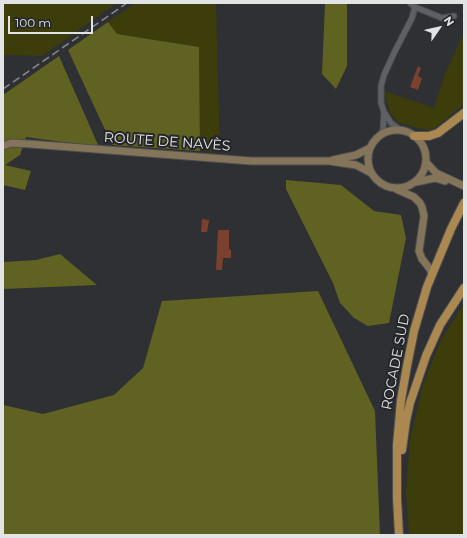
<!DOCTYPE html>
<html>
<head>
<meta charset="utf-8">
<style>
	body { margin:0 }
	#map { position:relative; width:467px; height:538px; overflow:hidden; background:#2e3033; font-family:Montserrat,sans-serif }
	canvas { display:block }
	.frame { position:absolute; inset:0; border:4px solid #e2e3e5; pointer-events:none }
	.north { position:absolute; left:419px; top:8px; width:40px; height:40px; -webkit-text-stroke:3px #242629; paint-order:stroke; rotate:56deg; font-size:11px; font-weight:700; line-height:16px; text-align:center; color:#e2e3e5 }
	.north::after { content:''; display:block; margin:auto; width:14px; height:18px; background:#e2e3e5; clip-path:polygon(50% 0,100% 100%,50% 72%,0 100%) }
	.scale { position:absolute; left:8px; top:16px; width:85px; height:18px; box-sizing:border-box; border:2px solid #e2e3e5; border-top:0; padding-left:5px; font-size:12px; line-height:14px; white-space:nowrap; color:#e2e3e5; -webkit-text-stroke:3px #242629; paint-order:stroke }
</style>
</head>
<body>
<div id="map">
<canvas width="467" height="538"></canvas>
<div class="frame"></div>
<div class="north">N</div>
<div class="scale">100 m</div>
</div>
<script>
const c = document.querySelector('canvas').getContext('2d');
c.lineJoin = 'round';
function fill(path, color) { c.fillStyle = color; c.fill(path, 'evenodd'); }
const poly = rows => new Path2D(rows.map(r => 'M' + r).join(''));
function trace(path, color, width, dash) { c.strokeStyle = color; c.lineWidth = width; c.lineCap = dash ? 'butt' : 'round'; c.setLineDash(dash || []); c.stroke(path); }
function label(font, color, halo, rows, align = 'center') {
  c.font = font + ' Montserrat,sans-serif'; c.lineWidth = 4; c.setLineDash([]); c.textBaseline = 'middle'; c.strokeStyle = halo; c.fillStyle = color; for (const [text, x, y, turn = 0] of rows) {
    c.save(); c.translate(x, y); c.rotate((+turn || 0) * Math.PI / 180); c.textAlign = isNaN(turn) ? turn : align; if (halo) c.strokeText(text, 0, 0); c.fillText(text, 0, 0); c.restore();
  }
}
const green = poly([
	[3,3,117,3,42,56,3,55],
	[135,3,216,3,220,152,200,151,199,47,117,34,108,22],
	[464,33,464,104,435,128,428,130,417,128,398,122,390,113,384,91,434,108,445,74],
	[464,304,464,535,409,535,406,489,410,440,423,385,441,340]
]);
const forest = poly([
	[325,3,347,3,347,66,336,89,322,74],
	[108,22,117,34,199,47,200,151,112,145,68,50],
	[59,56,99,147,26,137,20,155,5,165,31,171,25,190,3,185,3,95],
	[286,180,341,185,374,211,401,215,406,238,389,323,368,326,354,318,340,303,333,283,286,189],
	[60,254,97,285,3,289,3,262,36,260],
	[318,291,375,411,380,535,3,535,3,405,43,414,114,395,143,368,162,301]
]);
const building = poly([
	[418,66,421,68,418,76,422,78,418,90,410,87],
	[202,219,209,220,207,232,201,232],
	[218,230,229,230,229,249,231,250,231,258,223,258,222,270,216,270]
]);
const street = poly([
	[410,3,415,7,442,18,454,16],
	[402,131,391,123,384,112,381,103,381,86,384,75,394,53,412,18,415,7],
	[380,136,383,130,384,113]
]);
const secondary = poly([
	'368 159a29 29 0 1 1 58 0a29 29 0 1 1-58 0Z',
	[3,146,11,143,30,144,251,161,329,161,356,165,371,173],
	[333,160,356,155,370,148],
	[426,162,436,173,464,186],
	[416,182,435,178,445,181],
	[396,189,414,197,420,203,422,207,424,216,419,251,422,259,430,269,432,274]
]);
const primary = poly([
	[414,136,429,136,438,133,464,113],
	[402,450,406,421,410,403,426,356,440,325,464,288],
	[399,535,397,498,397,445,401,400,407,366,414,331,427,287,451,229,464,203]
]);
const rail = poly([
	[3,89,127,3]
]);
const streetNames = [
	["ROUTE DE NAVÈS",167,142,4],
	["ROCADE SUD",396,362,-79]
];
fill(green, '#3c3d0b');
fill(forest, '#606221');
fill(building, '#7c412e');
trace(street, '#4b4d4f', 7);
trace(secondary, '#4b4d4f', 9);
trace(primary, '#4b4d4f', 10);
trace(street, '#5e6063', 5);
trace(secondary, '#847459', 7);
trace(primary, '#aa884f', 8);
trace(rail, '#888a8c', 1.5, [8, 4]);
label('14px', '#e2e3e5', '#242629', streetNames);
</script>
</body>
</html>
